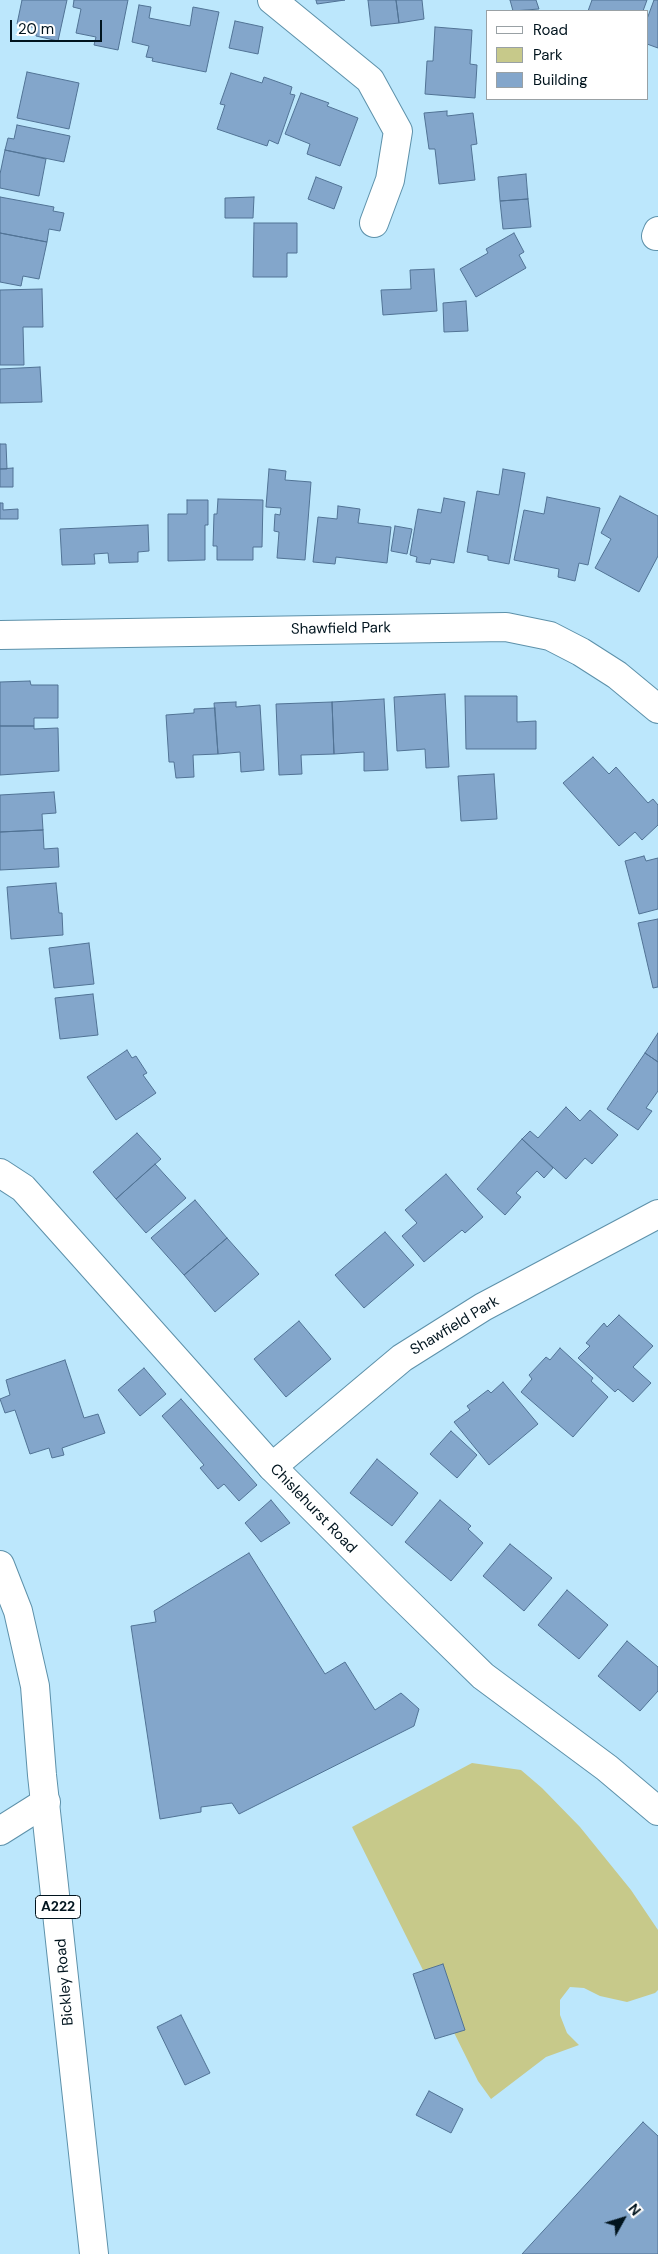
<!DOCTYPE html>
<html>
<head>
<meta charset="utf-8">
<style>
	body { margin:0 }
	#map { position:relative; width:658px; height:2254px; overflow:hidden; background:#bce7fc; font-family:"DM Sans",sans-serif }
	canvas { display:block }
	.legend { position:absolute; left:486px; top:10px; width:162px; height:90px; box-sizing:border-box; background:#fff; border:1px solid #99a1a5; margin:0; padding:6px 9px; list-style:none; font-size:15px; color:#01141e }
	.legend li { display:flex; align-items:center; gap:10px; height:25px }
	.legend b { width:25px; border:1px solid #99a1a5 }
	.north { position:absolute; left:598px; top:2194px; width:50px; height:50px; -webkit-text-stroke:4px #fff; paint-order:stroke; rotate:51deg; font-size:14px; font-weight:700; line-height:20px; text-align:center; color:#01141e }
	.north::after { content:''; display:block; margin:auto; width:18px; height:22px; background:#01141e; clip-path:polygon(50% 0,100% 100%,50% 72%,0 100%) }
	.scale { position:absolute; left:10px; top:20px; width:92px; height:22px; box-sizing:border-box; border:2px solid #01141e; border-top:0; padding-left:6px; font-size:15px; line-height:18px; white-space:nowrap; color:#01141e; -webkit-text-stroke:4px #fff; paint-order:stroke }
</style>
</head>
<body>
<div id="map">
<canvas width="658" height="2254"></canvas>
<ul class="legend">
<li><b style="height:6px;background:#fff"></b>Road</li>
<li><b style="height:14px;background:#c7c98a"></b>Park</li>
<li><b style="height:14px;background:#83a6cb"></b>Building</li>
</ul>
<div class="north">N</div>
<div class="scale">20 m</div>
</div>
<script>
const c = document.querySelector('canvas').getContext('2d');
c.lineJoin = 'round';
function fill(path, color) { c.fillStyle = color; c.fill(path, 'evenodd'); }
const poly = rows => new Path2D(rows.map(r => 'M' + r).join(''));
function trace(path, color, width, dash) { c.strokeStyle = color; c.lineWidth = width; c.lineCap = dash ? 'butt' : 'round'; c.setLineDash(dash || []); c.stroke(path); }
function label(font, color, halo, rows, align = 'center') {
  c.font = font + ' "DM Sans",sans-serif'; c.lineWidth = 4; c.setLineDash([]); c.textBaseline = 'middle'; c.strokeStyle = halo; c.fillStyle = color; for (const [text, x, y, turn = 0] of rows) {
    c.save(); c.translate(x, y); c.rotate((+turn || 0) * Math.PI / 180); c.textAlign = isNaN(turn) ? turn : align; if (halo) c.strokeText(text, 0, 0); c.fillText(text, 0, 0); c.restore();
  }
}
const green = poly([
	[472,1763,521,1770,542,1788,580,1827,631,1890,658,1930,658,1990,655,1993,627,2002,600,1996,584,1988,570,1987,560,2000,560,2015,567,2033,579,2045,546,2057,491,2099,478,2081,352,1827]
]);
const building = poly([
	[22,0,67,0,58,41,36,36,37,28,17,24,22,0],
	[74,0,128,0,118,50,94,45,96,37,76,33,81,9,73,7,74,0],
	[316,0,345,0,317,4,316,0],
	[368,0,396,0,399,23,371,26,368,0],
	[396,0,422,0,424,19,399,23,396,0],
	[510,0,536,0,539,9,513,11,510,0],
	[592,0,647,0,643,11,588,11,592,0],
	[654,0,658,0,658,48,647,44,647,19,654,0],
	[139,5,151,7,149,18,190,26,193,7,219,12,206,72,152,61,153,58,146,57,149,46,132,42,139,5],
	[235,21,263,27,258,54,229,48,235,21],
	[435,27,472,30,470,64,477,65,475,98,425,94,427,61,433,61,435,27],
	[27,72,79,83,69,129,17,118,27,72],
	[231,73,262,83,264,77,292,87,290,94,295,95,278,144,269,140,267,146,217,129,225,105,220,104,231,73],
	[301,93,329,103,327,106,358,118,340,166,307,154,310,144,285,134,301,93],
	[447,111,447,116,473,113,477,144,471,145,475,180,439,184,435,149,429,149,424,113,447,111],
	[17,125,70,136,64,162,5,150,8,138,14,139,17,125],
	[5,150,46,159,39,196,0,188,0,174,5,150],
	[526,174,528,199,500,201,498,177,526,174],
	[316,177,342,187,334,209,308,199,316,177],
	[0,197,54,207,53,211,64,213,60,231,49,229,47,242,0,233,0,197],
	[254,197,253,218,225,218,225,198,254,197],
	[528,199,531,227,503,229,500,201,528,199],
	[254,223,297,223,297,253,287,253,287,277,253,277,254,223],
	[0,233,47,242,39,279,23,276,21,286,0,282,0,233],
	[514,233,524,252,519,255,526,268,476,297,460,269,488,253,486,249,514,233],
	[434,269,437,311,383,315,381,290,411,289,410,270,434,269],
	[42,289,43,327,23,327,24,365,0,365,0,290,42,289],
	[466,301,468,331,444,332,443,303,466,301],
	[40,367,42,402,0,403,0,369,40,367],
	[0,444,6,444,7,469,0,469,0,444],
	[13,468,13,487,0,487,0,469,13,468],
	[269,469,286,471,285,480,311,482,305,560,277,558,279,532,274,531,275,514,280,515,281,508,266,507,269,469],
	[503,469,525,473,509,564,488,560,488,556,467,552,477,491,499,495,503,469],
	[620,496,658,516,658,556,639,592,595,568,611,539,601,533,620,496],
	[547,497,600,508,588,565,579,563,575,581,558,577,559,569,514,560,524,510,544,514,547,497],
	[444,498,465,502,454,563,431,559,430,564,416,562,417,557,410,555,418,509,441,513,444,498],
	[218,499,263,500,262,547,253,547,253,560,217,560,217,546,213,546,214,514,217,514,218,499],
	[187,500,208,500,208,525,205,525,205,560,168,561,168,514,187,514,187,500],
	[0,503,3,503,3,510,18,509,18,519,0,519,0,503],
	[338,506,360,509,358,523,391,527,387,563,336,557,335,564,313,562,318,517,337,519,338,506],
	[148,525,149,551,138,552,138,562,109,563,108,553,94,554,95,564,62,565,60,529,148,525],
	[395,526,412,529,407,554,391,551,395,526],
	[30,681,31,685,58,685,58,718,34,718,34,726,0,726,0,682,30,681],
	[445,694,449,767,426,768,425,749,397,751,394,697,445,694],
	[465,696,517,696,517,722,536,721,536,749,466,749,465,696],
	[384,699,388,770,364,771,364,752,334,754,332,702,384,699],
	[236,702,236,707,260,705,264,770,241,772,240,752,218,754,214,703,236,702],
	[332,702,334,754,301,755,302,774,279,775,276,704,332,702],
	[215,708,218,754,193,755,194,777,176,778,174,762,169,762,166,715,194,713,194,709,215,708],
	[0,726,34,726,34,729,58,728,59,771,0,775,0,726],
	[593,757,609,774,616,767,648,803,653,799,658,805,658,825,642,840,635,832,619,846,563,783,593,757],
	[494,774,497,819,461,821,458,776,494,774],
	[54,792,56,813,42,814,43,830,0,832,0,795,54,792],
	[43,830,44,849,58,848,59,867,0,870,0,832,43,830],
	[644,856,646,861,658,858,658,909,639,914,625,861,644,856],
	[56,883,59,913,62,913,63,935,11,939,7,887,56,883],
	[658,919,658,987,653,988,638,923,658,919],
	[89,943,94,984,54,988,49,948,89,943],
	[93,994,98,1035,60,1039,55,998,93,994],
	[658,1033,658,1062,645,1053,658,1033],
	[127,1050,132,1058,136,1056,147,1073,143,1075,156,1093,116,1120,87,1077,127,1050],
	[645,1053,658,1062,658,1091,646,1108,652,1111,638,1130,607,1109,645,1053],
	[566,1107,580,1121,590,1110,618,1135,592,1164,585,1158,566,1179,522,1139,530,1131,538,1138,566,1107],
	[137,1133,161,1159,116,1199,93,1172,137,1133],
	[522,1139,553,1168,544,1178,537,1171,516,1193,521,1197,505,1215,477,1189,522,1139],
	[155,1164,186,1198,146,1233,116,1199,155,1164],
	[446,1174,483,1217,465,1233,462,1230,424,1262,402,1236,417,1223,405,1210,446,1174],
	[195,1200,227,1238,184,1275,151,1238,195,1200],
	[385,1232,414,1265,364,1308,335,1275,385,1232],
	[227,1238,259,1274,215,1312,184,1275,227,1238],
	[619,1315,653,1346,633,1367,651,1383,633,1402,618,1389,615,1392,578,1358,590,1346,586,1343,604,1323,607,1327,619,1315],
	[299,1321,331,1359,286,1397,254,1359,299,1321],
	[560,1348,593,1378,591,1381,608,1397,573,1437,521,1392,532,1379,529,1375,546,1357,550,1360,560,1348],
	[65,1360,84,1418,98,1414,105,1433,62,1448,64,1455,52,1458,49,1448,30,1454,15,1410,5,1413,0,1399,10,1395,6,1380,65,1360],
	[144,1368,166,1394,140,1416,118,1390,144,1368],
	[503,1382,538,1424,489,1465,454,1422,470,1410,467,1406,488,1390,491,1393,503,1382],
	[181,1399,257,1485,239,1501,224,1484,218,1489,200,1468,204,1465,162,1416,181,1399],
	[451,1431,477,1455,457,1478,430,1454,451,1431],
	[377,1459,418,1493,392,1526,350,1493,377,1459],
	[271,1500,290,1523,261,1542,245,1523,271,1500],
	[440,1500,471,1526,468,1529,483,1543,451,1581,405,1542,440,1500],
	[510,1544,552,1578,524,1611,483,1576,510,1544],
	[249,1553,325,1674,345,1662,375,1710,401,1693,419,1709,414,1726,239,1814,232,1803,201,1807,201,1812,160,1819,131,1626,156,1622,154,1611,249,1553],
	[567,1590,608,1625,579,1659,538,1625,567,1590],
	[627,1641,658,1667,658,1691,640,1711,598,1676,627,1641],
	[443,1964,465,2030,435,2039,413,1974,443,1964],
	[181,2015,210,2073,185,2085,157,2027,181,2015],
	[429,2091,463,2109,451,2133,416,2115,429,2091],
	[643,2122,658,2136,658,2254,522,2254,643,2122]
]);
const minor = poly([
	[272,0,370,80,398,131,390,180,374,223],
	[656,236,658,231],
	[0,635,506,627,550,636,581,652,617,675,658,709],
	[272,1467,402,1358,483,1307,658,1214],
	[0,1831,46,1802]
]);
const secondary = poly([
	[0,1173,23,1188,272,1467,395,1590,483,1676,607,1768,658,1811]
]);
const primary = poly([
	[0,1565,18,1611,35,1686,42,1775,94,2254]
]);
const shields = [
	[58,1907,45]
];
const shieldNames = [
	["A222",58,1907]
];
const streetNames = [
	["Shawfield Park",341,629,-1],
	["Shawfield Park",455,1326,-31],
	["Chislehurst Road",313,1509,46],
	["Bickley Road",65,1982,-95]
];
fill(green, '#c7c98a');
fill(building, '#83a6cb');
trace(building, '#517395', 1);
trace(minor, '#5d91aa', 30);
trace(secondary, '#5d91aa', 30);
trace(primary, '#5d91aa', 30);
trace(minor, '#fff', 28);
trace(secondary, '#fff', 28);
trace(primary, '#fff', 28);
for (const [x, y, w] of shields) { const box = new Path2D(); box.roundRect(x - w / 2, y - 11.5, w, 23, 4); c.fillStyle = '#fff'; c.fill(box); trace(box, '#01141e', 1); }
label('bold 14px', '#01141e', null, shieldNames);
label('15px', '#01141e', '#fff', streetNames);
</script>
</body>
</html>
